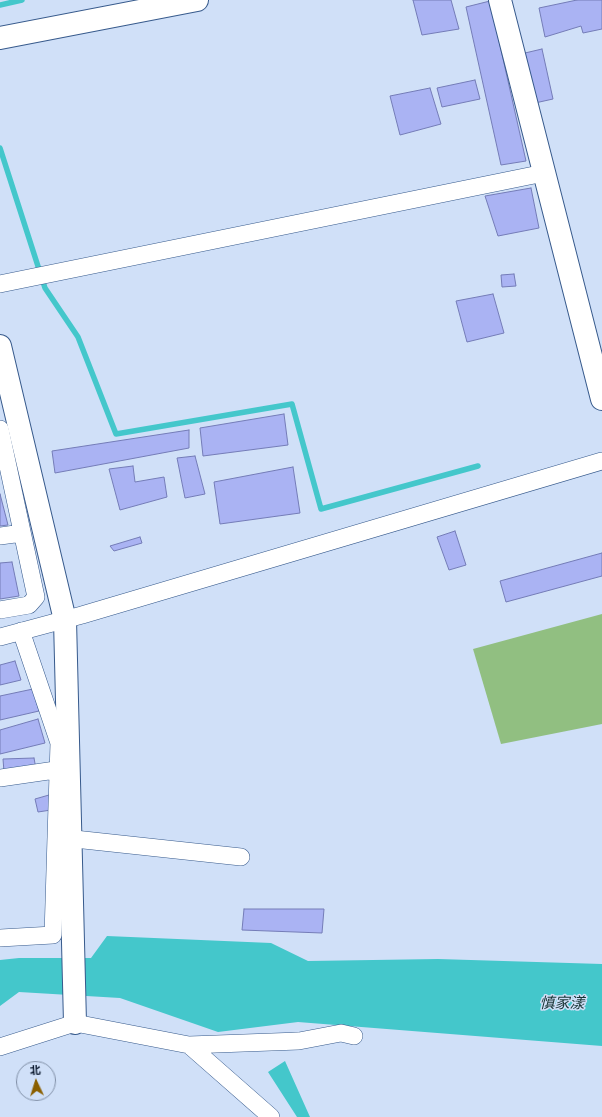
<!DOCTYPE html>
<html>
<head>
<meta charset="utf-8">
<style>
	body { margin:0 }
	#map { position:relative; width:602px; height:1117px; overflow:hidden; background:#d0e0f8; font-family:"Public Sans","Noto Sans SC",sans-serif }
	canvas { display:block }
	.north { position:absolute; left:16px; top:1061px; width:40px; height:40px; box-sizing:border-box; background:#d0e0f8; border:1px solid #808fa6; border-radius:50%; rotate:356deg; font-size:11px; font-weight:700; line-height:16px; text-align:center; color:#08162b }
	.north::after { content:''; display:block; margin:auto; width:14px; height:18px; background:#8a5f00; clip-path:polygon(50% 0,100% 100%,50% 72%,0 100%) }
</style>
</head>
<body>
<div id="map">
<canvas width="602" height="1117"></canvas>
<div class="north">北</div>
</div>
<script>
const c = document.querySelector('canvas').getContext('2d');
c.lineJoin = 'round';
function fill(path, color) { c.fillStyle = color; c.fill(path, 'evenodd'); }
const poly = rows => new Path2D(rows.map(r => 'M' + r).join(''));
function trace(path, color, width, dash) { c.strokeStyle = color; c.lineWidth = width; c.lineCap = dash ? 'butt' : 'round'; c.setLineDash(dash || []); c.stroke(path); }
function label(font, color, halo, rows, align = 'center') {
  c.font = font + ' "Public Sans","Noto Sans SC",sans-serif'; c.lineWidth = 3; c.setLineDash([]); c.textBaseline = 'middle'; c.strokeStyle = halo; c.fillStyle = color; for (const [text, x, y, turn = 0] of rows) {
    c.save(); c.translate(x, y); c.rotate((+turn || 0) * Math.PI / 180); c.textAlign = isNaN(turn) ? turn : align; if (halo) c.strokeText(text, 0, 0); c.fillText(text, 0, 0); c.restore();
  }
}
const green = poly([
	[602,614,602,724,501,744,473,649]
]);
const water = poly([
	[107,936,271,943,308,961,438,959,602,964,602,1046,298,1022,218,1032,120,998,19,992,0,1006,0,960,19,958,91,958],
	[285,1061,310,1117,297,1117,268,1072]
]);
const stream = poly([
	[0,5,22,0],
	[0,148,45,288,78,337,116,434,292,404,321,509,478,466]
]);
const building = poly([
	[413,0,451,0,459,29,422,35,413,0],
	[577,0,602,0,602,29,583,33,581,26,545,37,539,8,577,0],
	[490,1,526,161,501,165,466,7,490,1],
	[542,49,553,99,535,103,525,53,542,49],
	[475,80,480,99,442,107,437,88,475,80],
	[430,88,441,124,400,135,390,96,430,88],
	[531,188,539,228,498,236,485,196,531,188],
	[514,274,516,286,502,287,501,275,514,274],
	[493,294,504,333,467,342,456,301,493,294],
	[284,414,288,445,203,456,200,428,284,414],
	[189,430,189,448,55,473,52,451,189,430],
	[195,456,205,494,185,498,177,458,195,456],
	[133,466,135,482,164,477,167,497,120,510,109,469,133,466],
	[293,467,300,513,220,524,214,482,293,467],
	[0,494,8,525,0,526,0,494],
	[455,531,466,565,449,570,437,537,455,531],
	[140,537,142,543,114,551,110,546,140,537],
	[602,553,602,576,506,602,500,581,602,553],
	[12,562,19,596,0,599,0,563,12,562],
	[15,661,21,680,0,685,0,665,15,661],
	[33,689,39,711,0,720,0,696,33,689],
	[38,719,45,743,0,754,0,730,38,719],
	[34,758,36,769,4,772,3,759,34,758],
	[49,795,51,810,38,812,35,799,49,795],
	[244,909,324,909,322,933,242,930,244,909]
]);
const street = poly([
	[0,284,544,173],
	[0,429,36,597,29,605,0,610],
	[0,536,22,533],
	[21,631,59,743,56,837],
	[0,637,82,615,602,461],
	[0,778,69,768],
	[0,938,53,935,56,837,241,857],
	[189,1045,271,1117],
	[0,1047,75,1023,189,1045,299,1041,341,1033,354,1036]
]);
const secondary = poly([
	[500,0,602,399],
	[0,38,197,0],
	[0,346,65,620,75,1023]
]);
const waterNames = [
	["慎家漾",562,1003]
];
fill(green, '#91bf81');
fill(water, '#44c7cb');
trace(stream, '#44c7cb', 5.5);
fill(building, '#aab3f3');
trace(building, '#747cb7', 1);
trace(street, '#375a8c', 18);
trace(secondary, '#375a8c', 24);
trace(street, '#fff', 17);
trace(secondary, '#fff', 22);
label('italic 15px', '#173333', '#d0e0f8', waterNames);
</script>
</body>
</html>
